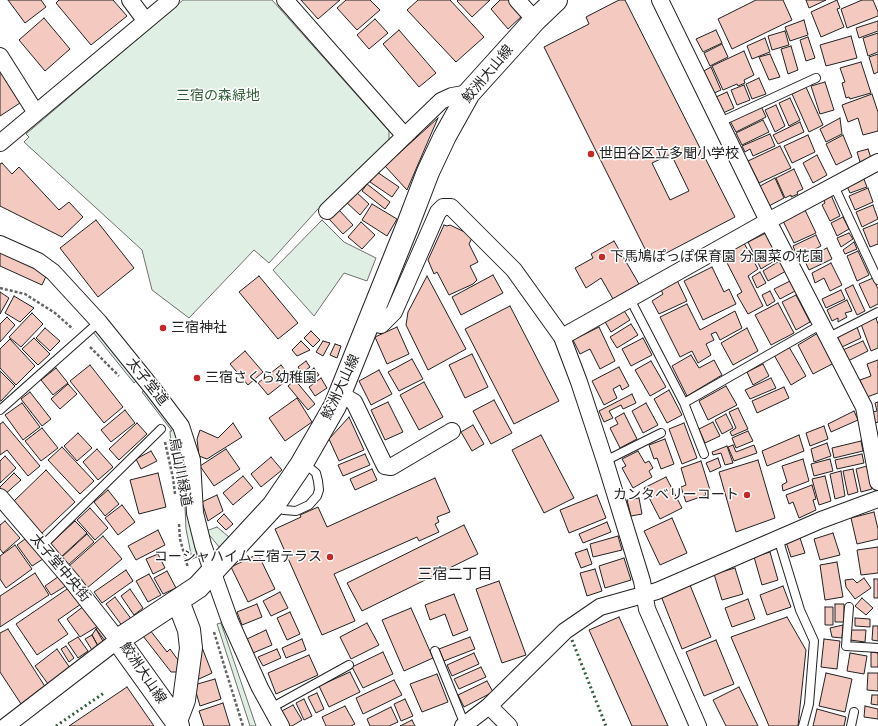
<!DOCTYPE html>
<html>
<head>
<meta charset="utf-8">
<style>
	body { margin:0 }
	canvas { display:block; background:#fff }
</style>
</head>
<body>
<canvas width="878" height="726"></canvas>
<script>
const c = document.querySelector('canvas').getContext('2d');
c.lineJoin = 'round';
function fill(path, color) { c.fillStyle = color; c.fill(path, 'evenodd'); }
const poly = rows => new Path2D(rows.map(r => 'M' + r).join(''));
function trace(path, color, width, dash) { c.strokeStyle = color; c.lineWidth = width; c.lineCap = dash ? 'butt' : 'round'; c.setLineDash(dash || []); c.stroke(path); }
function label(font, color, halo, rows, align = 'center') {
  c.font = font + ' "PT Sans","Noto Sans JP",sans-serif'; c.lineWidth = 3; c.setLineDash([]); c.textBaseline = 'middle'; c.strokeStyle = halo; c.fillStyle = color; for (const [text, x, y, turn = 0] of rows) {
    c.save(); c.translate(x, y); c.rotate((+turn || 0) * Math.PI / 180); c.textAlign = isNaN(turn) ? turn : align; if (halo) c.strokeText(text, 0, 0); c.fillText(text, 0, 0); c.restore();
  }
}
const green = poly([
	[183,0,272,0,389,131,389,142,331,199,327,199,269,263,254,250,189,318,152,290,142,250,24,142,29,137,26,134,183,0],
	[322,220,344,242,376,258,367,281,344,273,314,316,273,270,322,220],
	[99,327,139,378,134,383,93,332,99,327],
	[148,388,176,427,185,455,192,532,197,557,192,559,186,529,184,486,180,487,178,473,177,458,171,446,170,431,172,431,142,392,148,388],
	[217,527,229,537,220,548,206,531,217,527],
	[221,623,256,726,250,726,217,624,221,623]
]);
const building = poly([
	[8,0,41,0,46,7,25,23,8,0],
	[59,0,113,0,127,16,91,45,56,3,59,0],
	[301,0,340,0,318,19,301,0],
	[346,0,370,0,380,10,357,30,337,8,346,0],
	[418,0,450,0,484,37,456,62,407,10,418,0],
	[458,0,490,0,472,17,457,1,458,0],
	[500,0,510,0,523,15,508,29,491,9,500,0],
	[619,0,625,0,735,217,651,261,544,47,589,24,586,17,619,0],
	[671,154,689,191,670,200,652,163,671,154],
	[756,0,783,0,792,20,732,49,718,19,756,0],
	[806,0,826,0,809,8,806,0],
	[837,0,840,8,837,9,844,27,821,37,811,12,837,0],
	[862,0,873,0,878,12,878,16,847,28,841,9,862,0],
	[44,18,70,49,45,71,19,40,44,18],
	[375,19,388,33,369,49,357,35,375,19],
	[804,20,808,35,790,41,785,27,804,20],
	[878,21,878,31,859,38,856,28,878,21],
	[399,30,436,73,419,87,383,44,399,30],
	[716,30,722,43,703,52,696,39,716,30],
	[785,31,789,45,772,50,768,36,785,31],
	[878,33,878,52,868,56,863,38,878,33],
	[851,36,857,58,826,66,820,45,851,36],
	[808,37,815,58,806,61,800,40,808,37],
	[765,38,770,52,752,59,747,46,765,38],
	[722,44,728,57,710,66,704,53,722,44],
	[791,46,798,70,788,74,781,49,791,46],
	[744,51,754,75,744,80,745,83,738,86,737,84,723,90,712,66,744,51],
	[770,54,780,77,769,80,759,57,770,54],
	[878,54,878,72,874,74,869,57,878,54],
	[861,62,871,93,850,99,849,97,846,98,842,83,845,82,840,68,861,62],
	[711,67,721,90,712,94,702,72,711,67],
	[0,71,20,103,0,116,0,71],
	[759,78,766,94,752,99,746,84,759,78],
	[825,82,834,110,820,114,811,86,825,82],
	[744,85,750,100,737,105,731,90,744,85],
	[806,87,823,125,809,132,792,94,806,87],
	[727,92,734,108,723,113,716,97,727,92],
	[872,94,878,112,878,131,863,135,858,118,848,122,842,105,872,94],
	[790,98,800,120,789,126,779,103,790,98],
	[776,105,785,126,775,132,765,110,776,105],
	[761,106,766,117,736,132,730,121,761,106],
	[438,118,407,190,385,166,438,118],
	[840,118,842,134,826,142,820,129,840,118],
	[763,120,769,132,742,145,736,133,763,120],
	[800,122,804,132,778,144,773,135,800,122],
	[770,134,775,146,753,156,750,149,745,152,742,146,770,134],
	[808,135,815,152,792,163,784,146,808,135],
	[843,135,852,157,836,165,826,144,843,135],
	[780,146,791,168,759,183,748,161,780,146],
	[868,149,871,158,860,162,857,152,868,149],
	[817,155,827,175,813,183,803,163,817,155],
	[2,163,12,174,19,167,59,210,69,202,83,217,62,237,0,206,0,164,2,163],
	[794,169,803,189,797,192,798,194,791,197,791,195,785,198,776,178,794,169],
	[377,172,399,187,392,197,370,182,377,172],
	[862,174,867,187,850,193,845,182,862,174],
	[775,178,784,198,769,206,760,186,775,178],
	[367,184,390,202,385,209,362,191,367,184],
	[868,188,873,202,855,210,849,196,868,188],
	[355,191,369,204,360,215,345,201,355,191],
	[831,195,840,216,830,221,822,205,825,203,823,198,831,195],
	[372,204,397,219,387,236,362,220,372,204],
	[873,205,878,219,862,227,856,212,873,205],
	[339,210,353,225,343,234,329,219,339,210],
	[805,210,816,233,794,243,783,221,805,210],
	[843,217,849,229,837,236,831,223,843,217],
	[96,220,134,268,98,297,60,248,96,220],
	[361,222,375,235,362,249,348,237,361,222],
	[878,223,878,244,870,247,863,229,878,223],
	[444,225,447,226,450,225,473,236,469,244,478,262,470,266,477,280,473,284,449,295,437,272,434,274,428,260,444,225],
	[766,233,779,258,761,269,748,242,766,233],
	[849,233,853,239,841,247,837,238,849,233],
	[816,235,821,246,798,258,793,246,816,235],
	[614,241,639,284,613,299,601,278,586,288,575,268,593,258,591,254,614,241],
	[854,242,857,249,845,254,843,250,854,242],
	[744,243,758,269,748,276,763,306,748,314,737,295,742,292,723,255,744,243],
	[827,248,832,259,809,270,804,259,827,248],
	[0,251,48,272,42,285,0,266,0,251],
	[858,251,869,275,857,281,847,256,858,251],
	[781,260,786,271,768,281,763,271,781,260],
	[831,263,842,285,830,291,824,278,815,283,812,273,831,263],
	[712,267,724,292,729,289,736,304,703,320,684,281,712,267],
	[760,272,766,283,757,288,752,277,760,272],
	[493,275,503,293,461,315,452,297,493,275],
	[259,276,298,323,278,339,239,292,259,276],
	[427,276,466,349,428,370,406,325,408,312,427,276],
	[676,278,687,301,659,314,652,301,663,294,660,288,676,278],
	[873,278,878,289,878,304,870,308,859,284,873,278],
	[792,280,797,290,780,299,774,289,792,280],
	[853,285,865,311,857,315,845,289,853,285],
	[841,290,845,299,826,308,822,299,841,290],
	[770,291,775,301,767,306,762,295,770,291],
	[0,292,9,298,0,314,0,292],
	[796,295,810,322,796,330,782,302,796,295],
	[14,296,34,308,20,322,5,313,14,296],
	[847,300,852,311,845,313,847,317,838,322,838,318,832,321,827,310,847,300],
	[778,303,794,333,771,345,755,315,778,303],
	[687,304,700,330,735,311,742,328,720,340,716,332,711,334,714,340,706,344,711,355,698,363,692,351,680,357,660,317,687,304],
	[510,306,559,401,514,424,465,329,510,306],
	[623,309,630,320,611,332,604,320,623,309],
	[32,313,43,324,21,347,9,337,32,313],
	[7,317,15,325,0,342,0,324,7,317],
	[876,318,878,324,878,348,871,351,861,324,876,318],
	[631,324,638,335,617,348,610,337,631,324],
	[397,327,409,354,387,364,375,337,397,327],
	[599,327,615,361,600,369,590,349,580,354,573,340,599,327],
	[857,327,861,338,842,347,837,337,857,327],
	[45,328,60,341,50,351,36,338,45,328],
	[747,328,758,351,733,365,721,343,747,328],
	[311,331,320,340,313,347,304,338,311,331],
	[818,333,834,363,813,374,798,345,818,333],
	[34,338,50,354,38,365,22,349,34,338],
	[643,338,652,355,631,366,622,349,643,338],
	[10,339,35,366,16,385,0,368,0,349,10,339],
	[301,341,310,350,297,356,292,350,301,341],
	[323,341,330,343,323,356,316,352,323,341],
	[863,341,868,351,848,361,843,350,863,341],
	[335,344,341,346,337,358,330,355,335,344],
	[789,347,806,376,791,385,774,355,789,347],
	[245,351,263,372,248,385,230,364,245,351],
	[472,354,488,387,465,398,449,365,472,354],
	[691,355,699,368,714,360,722,375,687,396,672,366,691,355],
	[412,359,423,379,399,391,388,372,412,359],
	[878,360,878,393,867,397,860,380,871,376,867,364,878,360],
	[306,361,310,367,302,373,298,367,306,361],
	[651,361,666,387,650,396,635,370,651,361],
	[763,364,769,376,753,385,747,372,763,364],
	[90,365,123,407,104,423,70,381,90,365],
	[281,365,291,377,268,395,258,383,281,365],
	[619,367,629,386,622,390,620,385,613,389,617,398,604,405,592,381,619,367],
	[56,368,68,383,53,395,41,380,56,368],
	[314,368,319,375,307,383,303,377,314,368],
	[379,370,392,394,371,405,359,381,379,370],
	[0,371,15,386,1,401,0,401,0,371],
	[321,378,327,388,315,396,309,387,321,378],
	[771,378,776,388,750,399,745,390,771,378],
	[295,380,315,404,308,410,288,386,295,380],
	[424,382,443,417,419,430,400,395,424,382],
	[68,384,77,394,60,409,51,399,68,384],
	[726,386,737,405,708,420,699,401,726,386],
	[784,387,789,398,757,413,752,401,784,387],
	[669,390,682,415,667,423,654,399,669,390],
	[30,392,51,419,42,426,21,399,30,392],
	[632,394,636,403,623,409,621,405,609,411,613,418,604,422,599,411,632,394],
	[297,398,312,422,285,441,269,418,297,398],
	[494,400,512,433,491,444,473,411,494,400],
	[388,402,403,432,385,440,371,410,388,402],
	[878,402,878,422,875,423,872,412,877,411,875,403,878,402],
	[22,403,40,427,23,440,5,415,22,403],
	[646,403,658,425,643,433,632,411,646,403],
	[738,408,748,429,732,436,730,432,736,428,729,412,738,408],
	[125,410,135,423,111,442,101,430,125,410],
	[854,411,858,420,831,432,828,424,854,411],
	[624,413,637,439,620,448,610,428,618,424,615,418,624,413],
	[726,414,733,428,722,434,715,420,726,414],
	[349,417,364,450,339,461,329,439,349,417],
	[3,422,40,466,28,476,7,450,0,455,0,424,3,422],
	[713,422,720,436,705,443,699,429,713,422],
	[137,423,147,434,119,460,109,449,137,423],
	[233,423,242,437,207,459,199,456,197,439,200,430,218,438,233,423],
	[684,423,697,458,682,464,669,429,684,423],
	[473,425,484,444,472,451,461,432,473,425],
	[824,426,828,439,810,446,806,433,824,426],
	[42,428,58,448,41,461,25,441,42,428],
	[748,431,753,441,736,448,732,438,748,431],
	[78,433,92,448,77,461,64,446,78,433],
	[541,435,574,498,544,513,512,450,541,435],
	[799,435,804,451,767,466,762,451,799,435],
	[665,439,674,464,661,469,657,458,654,459,649,445,665,439],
	[861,441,863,451,834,458,832,448,861,441],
	[827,443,831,456,814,462,811,449,827,443],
	[733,445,736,452,754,445,757,453,734,461,728,447,733,445],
	[727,446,733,463,725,465,721,453,713,455,712,452,727,446],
	[62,447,94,481,80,494,48,460,62,447],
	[97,449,113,467,98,480,83,462,97,449],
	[226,449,240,469,214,486,200,466,226,449],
	[151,451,157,461,141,469,136,459,151,451],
	[638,451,645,463,649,461,653,468,649,471,652,477,633,488,622,468,626,466,622,459,638,451],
	[365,454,370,465,343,476,338,465,365,454],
	[862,454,864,463,837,469,835,460,862,454],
	[5,456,16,468,0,483,0,461,5,456],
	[271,457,282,470,261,487,251,474,271,457],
	[718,458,721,467,710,472,706,463,718,458],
	[803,459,809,481,783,491,782,485,787,482,782,466,803,459],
	[830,459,833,471,814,476,811,464,830,459],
	[758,460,775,518,736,532,719,472,758,460],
	[701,461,710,490,705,491,706,495,686,502,681,487,686,485,681,468,701,461],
	[867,466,872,489,861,492,856,469,867,466],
	[372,469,377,480,355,490,350,479,372,469],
	[853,469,858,492,848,495,843,471,853,469],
	[46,470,75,502,41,534,12,503,46,470],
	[841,471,845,496,835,499,830,474,841,471],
	[14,473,21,480,3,496,0,493,0,487,14,473],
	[158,473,166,507,139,514,130,480,158,473],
	[243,476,253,488,233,505,223,493,243,476],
	[825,476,831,501,819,505,812,479,825,476],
	[666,477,682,508,660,519,644,488,666,477],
	[435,478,450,512,437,517,439,522,435,524,439,532,419,541,417,537,334,574,355,621,322,635,275,529,301,517,300,515,318,507,327,527,435,478],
	[812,485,816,499,813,500,816,510,799,518,793,502,789,504,786,495,812,485],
	[108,490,119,504,105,516,94,502,108,490],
	[217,495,223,511,208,521,202,502,217,495],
	[597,495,606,518,569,533,560,510,597,495],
	[639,498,642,514,631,516,627,500,639,498],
	[122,505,135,522,118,535,105,518,122,505],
	[90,508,108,528,95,540,77,520,90,508],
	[874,512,878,529,878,539,857,544,851,518,874,512],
	[224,514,233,524,226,530,217,521,224,514],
	[672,518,687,553,660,565,644,531,672,518],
	[5,521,20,538,3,553,0,549,0,525,5,521],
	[75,521,87,533,60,558,49,545,75,521],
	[607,522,611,532,583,543,579,534,607,522],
	[464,525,478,554,362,611,347,583,464,525],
	[158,530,165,545,136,560,128,546,158,530],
	[833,533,840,555,820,560,814,539,833,533],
	[87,534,94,542,68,565,62,557,87,534],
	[103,536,122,559,87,588,69,566,103,536],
	[618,536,622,550,593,557,590,544,618,536],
	[800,538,805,553,791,557,786,542,800,538],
	[25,539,43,559,32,566,17,545,25,539],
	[15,545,32,569,6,588,0,579,0,556,15,545],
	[878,547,878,573,861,575,857,550,878,547],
	[587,549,592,564,581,568,575,553,587,549],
	[770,552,778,580,762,585,754,557,770,552],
	[158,554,165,568,153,574,146,559,158,554],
	[258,554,275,589,248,602,231,567,258,554],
	[624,558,631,580,605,588,599,566,624,558],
	[837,562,843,597,825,600,820,565,837,562],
	[735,568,743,594,722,600,714,574,735,568],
	[595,569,602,591,587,596,580,573,595,569],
	[126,570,133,581,102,603,94,592,126,570],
	[167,571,176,588,163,594,154,578,167,571],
	[35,573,49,595,0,627,0,596,35,573],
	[62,574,69,584,51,595,45,586,62,574],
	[149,574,161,595,148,602,136,581,149,574],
	[864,578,871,588,855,599,846,587,845,580,853,579,857,583,864,578],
	[874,579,878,579,878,598,874,598,874,579],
	[499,581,526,655,502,663,476,589,499,581],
	[690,585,711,637,682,649,661,596,690,585],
	[783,586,791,607,767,615,760,595,783,586],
	[70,587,81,604,58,620,68,634,37,655,16,624,70,587],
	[130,589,143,608,134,615,121,596,130,589],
	[280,592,288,608,271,616,263,601,280,592],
	[454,594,468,630,453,636,445,614,430,620,425,605,454,594],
	[115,597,132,620,123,627,106,604,115,597],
	[862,598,873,608,866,615,855,606,862,598],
	[748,599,755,619,732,627,725,608,748,599],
	[257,604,262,617,242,625,237,612,257,604],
	[835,604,844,604,844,622,835,622,835,604],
	[84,606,98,626,80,637,67,619,84,606],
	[825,607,833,607,833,625,825,625,825,607],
	[411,608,433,658,404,671,382,620,411,608],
	[290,612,300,634,287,640,277,618,290,612],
	[619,617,668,726,632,726,589,630,619,617],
	[787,617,806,650,798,726,769,726,731,637,787,617],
	[855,618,870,619,870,627,855,626,855,618],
	[367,623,379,645,351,659,340,637,367,623],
	[102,624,112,637,105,641,96,629,102,624],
	[843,625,842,638,832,637,830,628,843,625],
	[873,626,878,626,878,641,872,640,873,626],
	[8,629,46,688,21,704,0,672,0,633,8,629],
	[96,629,104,643,98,646,92,635,96,629],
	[150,630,167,652,170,649,178,660,177,672,171,672,143,636,150,630],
	[266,630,272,645,253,653,247,639,266,630],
	[850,630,866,630,865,642,850,640,850,630],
	[92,635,98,646,92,650,85,639,92,635],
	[78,637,88,651,78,658,68,643,78,637],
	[470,637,475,649,444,661,439,649,470,637],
	[302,639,306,650,286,658,282,648,302,639],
	[824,639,840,641,837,669,821,667,824,639],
	[716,640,734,684,704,696,686,652,716,640],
	[66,646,74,658,69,662,61,649,66,646],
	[57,649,70,668,48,684,35,666,57,649],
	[277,649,281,658,263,666,258,657,277,649],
	[203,650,212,673,199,679,195,679,196,653,203,650],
	[383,652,393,674,363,688,352,667,383,652],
	[871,652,878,653,878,667,871,667,871,652],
	[474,653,479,664,452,676,447,665,474,653],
	[850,653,867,656,864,674,847,671,850,653],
	[309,655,318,675,276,694,268,673,309,655],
	[481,667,486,677,459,689,454,679,481,667],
	[350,672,360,692,329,707,319,686,350,672],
	[826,673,852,679,845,712,819,706,826,673],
	[868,673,878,673,878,691,867,690,868,673],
	[437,674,448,702,422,712,410,684,437,674],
	[215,679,221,699,200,706,194,685,215,679],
	[394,680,402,695,363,714,356,698,394,680],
	[487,681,493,692,464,707,458,695,487,681],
	[127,687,154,726,69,726,127,687],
	[739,687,758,726,726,726,713,700,739,687],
	[317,693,324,709,316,713,308,697,317,693],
	[872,695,878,695,878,705,871,704,872,695],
	[304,699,312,716,304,720,296,703,304,699],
	[405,699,413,716,401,721,394,704,405,699],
	[223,703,230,726,204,726,199,711,223,703],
	[293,705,302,720,292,726,288,726,280,712,293,705],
	[345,706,355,724,351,726,326,726,322,717,345,706],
	[865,706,878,709,878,719,864,717,865,706],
	[391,707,398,722,389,726,370,726,367,719,391,707],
	[817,709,846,717,844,726,813,726,817,709],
	[412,720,415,726,400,726,412,720]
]);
const path = poly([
	[0,288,25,294,55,313,73,329],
	[90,347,119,376],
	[165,442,173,478,175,494],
	[179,524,180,539,188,568],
	[214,632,224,665,243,726]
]);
const lane = poly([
	[720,122,816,78],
	[834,186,878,280],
	[630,299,684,403,822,324],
	[829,337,878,312],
	[684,403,704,454],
	[0,410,99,322],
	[605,461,661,433],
	[276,505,284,510,296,511,309,505,317,496,319,490,318,481,316,473,304,463],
	[778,538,800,610,814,641,809,704,803,726],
	[42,546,161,429],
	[849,607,846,646,878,648],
	[435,651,465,725],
	[271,708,349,665],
	[851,726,854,712]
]);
const street = poly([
	[130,0,145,20],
	[285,0,405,136],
	[517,0,535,20],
	[660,0,768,221,864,407,878,482],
	[0,56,36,113],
	[0,143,171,0],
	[327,211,441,101,452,96,469,93],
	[0,244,38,261,53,272,99,322,153,389,181,426,192,460,195,513,203,545,230,621,260,688,281,726],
	[370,322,381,325,394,312,438,212,443,207,451,207,514,270,562,337,579,382,605,461,642,581,647,609,698,726],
	[562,337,768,221,878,162],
	[340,394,354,402,385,466,391,467,452,431],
	[0,497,71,580,118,640,6,726],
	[489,706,509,726],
	[463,726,489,706,565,631,600,607,657,591,821,520,878,499]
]);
const secondary = poly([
	[176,721,184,700,191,648,189,630,178,601],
	[178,726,176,721,118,640,198,587,273,506,301,465,335,406,407,227,428,172,445,136,469,93,535,20,556,0]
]);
const hedge = poly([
	[572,640,606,726],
	[56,726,104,693]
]);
const markers = [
	[591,154,4,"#c62828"],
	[602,257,4,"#c62828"],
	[163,328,4,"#c62828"],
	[197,378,4,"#c62828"],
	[747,495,4,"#c62828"],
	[330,557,4,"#c62828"]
];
const streetNames = [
	["鮫洲大山線",488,74,-50],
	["太子堂道",147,382,51],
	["鮫洲大山線",341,387,-65],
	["烏山川緑道",180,472,79],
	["太子堂中央街",60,568,50],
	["鮫洲大山線",143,673,56]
];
const parkNames = [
	["三宿の森緑地",218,96]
];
const poiNames = [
	["世田谷区立多聞小学校",599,154],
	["下馬鳩ぽっぽ保育園 分園菜の花園",610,257],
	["三宿神社",171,328],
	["三宿さくら幼稚園",205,378],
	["カンタベリーコート",739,495,"right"],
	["コーシャハイム三宿テラス",322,557,"right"]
];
const neighbourhoodNames = [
	["三宿二丁目",455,575]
];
fill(green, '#e0efe3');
trace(green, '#6f6f6f', 1);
fill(building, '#f3c9c0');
trace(building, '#222', 1);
trace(lane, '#222', 10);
trace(street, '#222', 18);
trace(secondary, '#222', 24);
trace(path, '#646464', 2.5, [3, 2]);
trace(lane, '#fff', 8);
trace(street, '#fff', 16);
trace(secondary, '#fff', 22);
trace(hedge, '#2f5e38', 3, [2, 3]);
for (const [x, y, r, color] of markers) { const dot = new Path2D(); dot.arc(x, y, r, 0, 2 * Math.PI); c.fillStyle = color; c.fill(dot); trace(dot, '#fff', 1.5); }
label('14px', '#222', '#fff', streetNames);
label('14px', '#2f5e38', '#fff', parkNames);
label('14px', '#222', '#fff', poiNames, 'left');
label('15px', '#222', '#fff', neighbourhoodNames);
</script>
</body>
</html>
